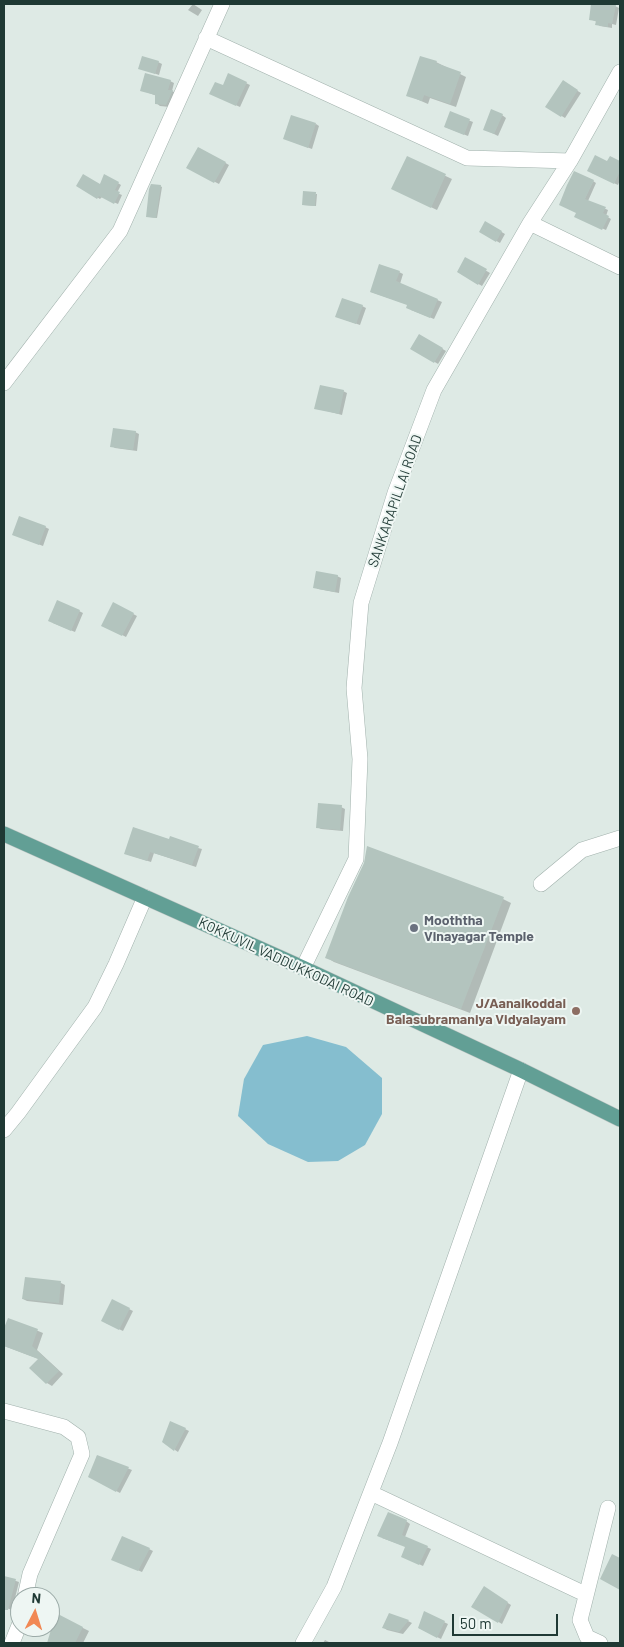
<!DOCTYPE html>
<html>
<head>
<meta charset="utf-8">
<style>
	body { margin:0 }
	#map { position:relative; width:624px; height:1647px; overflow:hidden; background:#deeae5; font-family:Barlow,sans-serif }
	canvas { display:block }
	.frame { position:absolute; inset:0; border:5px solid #1f3934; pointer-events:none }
	.north { position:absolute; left:10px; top:1587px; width:50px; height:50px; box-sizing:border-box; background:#eef6f3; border:1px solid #9baaa7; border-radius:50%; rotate:5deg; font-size:14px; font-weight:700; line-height:20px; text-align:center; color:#1f3934 }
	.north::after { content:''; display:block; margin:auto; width:18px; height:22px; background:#f18854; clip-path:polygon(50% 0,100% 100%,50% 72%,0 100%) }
	.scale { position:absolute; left:452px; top:1614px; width:106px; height:22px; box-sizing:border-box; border:2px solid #1f3934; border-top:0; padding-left:6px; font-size:15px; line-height:18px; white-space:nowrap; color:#1f3934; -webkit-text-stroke:4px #eef6f3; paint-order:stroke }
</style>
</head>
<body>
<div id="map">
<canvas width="624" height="1647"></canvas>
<div class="frame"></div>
<div class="north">N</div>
<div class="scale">50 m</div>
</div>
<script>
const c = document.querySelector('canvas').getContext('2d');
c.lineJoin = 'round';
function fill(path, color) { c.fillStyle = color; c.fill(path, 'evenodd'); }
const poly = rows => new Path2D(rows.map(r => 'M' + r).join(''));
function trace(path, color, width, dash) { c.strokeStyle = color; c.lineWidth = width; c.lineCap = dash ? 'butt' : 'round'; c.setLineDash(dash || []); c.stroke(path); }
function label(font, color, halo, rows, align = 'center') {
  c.font = font + ' Barlow,sans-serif'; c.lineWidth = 4; c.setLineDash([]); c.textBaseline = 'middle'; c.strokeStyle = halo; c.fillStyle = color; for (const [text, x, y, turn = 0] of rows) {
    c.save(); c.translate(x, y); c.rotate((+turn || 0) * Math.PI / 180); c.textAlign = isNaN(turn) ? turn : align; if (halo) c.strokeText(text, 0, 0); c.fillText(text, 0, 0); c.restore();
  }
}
const water = poly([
	[307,1036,346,1047,382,1078,382,1114,365,1145,338,1161,308,1162,268,1144,238,1116,244,1079,263,1045]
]);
const shadow = poly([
	[193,4,202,10,198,16,188,10],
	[593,4,615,6,619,8,616,25,612,24,612,28,600,26,597,24,597,22,590,19],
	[158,62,162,64,159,75,139,68],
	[436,62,466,77,456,107,430,98,428,104,407,95],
	[229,75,250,85,240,107,214,95,224,87],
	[170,81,174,83,172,91,176,93,170,107,160,106,156,103,157,96,141,90],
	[563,82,581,93,565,118,547,107],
	[450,113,473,122,468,136,445,127],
	[502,115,506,118,498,136,488,131],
	[316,124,319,126,312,149,285,139],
	[199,148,229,165,219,184,188,168],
	[610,157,620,162,620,180,618,185,592,173,608,163],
	[407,158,452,179,437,210,399,192],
	[105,175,121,185,117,193,122,195,118,204,102,197,100,199,78,185,100,185],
	[593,181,596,183,588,201,608,210,606,216,611,219,606,230,579,218,578,212],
	[160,186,162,187,157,218,149,217],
	[316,194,317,194,316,206,303,205],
	[486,223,505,234,500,243,481,232],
	[466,259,490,273,482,286,458,272],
	[399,272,403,274,400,284,442,302,434,319,411,310,409,305,371,292],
	[362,306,366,308,360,325,340,318],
	[419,335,446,351,438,364,412,348],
	[343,391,347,393,342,415,316,408],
	[135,432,139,434,137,451,115,448,112,446],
	[45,527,49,529,43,546,17,536],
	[337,576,341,578,339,593,318,589,315,587],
	[114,604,137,616,126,637,103,625],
	[79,611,83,613,75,632,53,623],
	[341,807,345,809,343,831,321,829,317,827],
	[170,841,202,849,196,867,154,853,151,862,129,855],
	[503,899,511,903,470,1013,334,962,326,957],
	[26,1279,61,1283,65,1285,63,1305,27,1301,23,1299],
	[129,1309,133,1311,123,1331,106,1323],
	[9,1319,43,1333,37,1350,63,1374,52,1386,47,1383,39,1359,4,1346,4,1332],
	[171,1422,189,1431,178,1452,175,1450],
	[97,1456,132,1470,120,1493,90,1477],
	[406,1521,410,1524,405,1537,431,1549,423,1566,406,1558,407,1547,382,1538],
	[149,1549,153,1551,142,1572,116,1561],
	[4,1577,19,1582,12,1610,4,1607],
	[484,1588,511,1605,502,1624,472,1606],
	[425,1613,448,1624,441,1639,419,1628],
	[57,1615,89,1631,83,1643,48,1643],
	[390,1615,408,1621,412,1623,403,1634,387,1630,384,1628],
	[325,1640,331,1643,323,1643]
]);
const building = poly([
	[591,4,616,5,612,24,608,23,608,27,595,25,596,21,589,20],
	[142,56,159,61,155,74,138,69],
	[420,56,437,61,436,63,461,72,450,104,424,95,422,101,406,96],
	[145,73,171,80,168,90,173,90,166,105,155,104,155,95,140,91],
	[228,73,247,82,236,106,209,94,215,82,223,85],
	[563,80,578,90,561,117,545,107],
	[491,109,503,114,494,134,483,130],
	[450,111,470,119,464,135,444,127],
	[291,115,316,123,308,148,283,139],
	[198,147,226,162,214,183,186,168],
	[595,155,607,161,610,156,620,161,620,171,614,184,587,171],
	[407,156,446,174,431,208,391,189],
	[574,171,594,180,585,199,606,207,603,213,609,216,602,230,574,217,576,213,559,205,567,185],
	[83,174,100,184,104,174,119,182,115,190,120,192,114,204,99,196,97,199,76,186],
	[151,184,161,185,156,218,146,217,149,189],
	[303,191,316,192,315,206,302,205],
	[485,221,502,231,496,242,479,232],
	[465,257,487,269,478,285,457,272],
	[379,264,400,271,396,281,438,299,430,318,406,308,407,305,370,292],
	[342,298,363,305,356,324,335,317],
	[419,334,443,348,434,363,410,349],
	[320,385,344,390,339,414,314,409],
	[113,428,136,431,133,450,110,447],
	[19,516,46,526,39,545,12,535],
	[316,571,338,575,335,592,313,588],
	[57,600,80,610,71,631,48,621],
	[113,602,134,613,122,636,101,626],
	[318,803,342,805,340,830,316,828],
	[133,827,169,839,170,836,199,846,192,865,150,852,147,861,124,854],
	[367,846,504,897,461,1009,325,958,348,897,364,863],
	[25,1277,61,1281,59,1303,22,1299],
	[112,1299,130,1308,119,1330,101,1321],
	[8,1318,38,1329,32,1346,59,1371,46,1384,29,1368,38,1359,4,1346,4,1328],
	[170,1421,186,1428,174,1451,162,1442],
	[97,1455,129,1467,116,1492,88,1477],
	[388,1512,407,1520,402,1535,428,1546,419,1565,401,1557,405,1547,377,1536],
	[122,1536,150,1548,138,1571,111,1560],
	[612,1554,620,1558,620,1590,600,1579],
	[4,1576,16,1579,8,1610,4,1610],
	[484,1586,508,1602,498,1623,471,1607],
	[424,1611,445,1621,437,1638,418,1628],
	[56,1613,83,1627,75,1643,47,1643],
	[389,1613,409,1620,399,1632,382,1628]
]);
const minor = poly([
	[206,38,467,158,570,161],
	[530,223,620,267],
	[4,383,120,231,222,4],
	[541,884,582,850,620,838],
	[303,968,356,859,360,759,354,688,361,603,395,493,434,390,530,223,570,161,620,72],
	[4,1130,18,1113,95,1007,116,964,145,897],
	[4,1411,64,1427,78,1437,82,1454,30,1574,25,1597],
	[371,1493,585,1594],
	[12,1643,20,1623],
	[303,1643,334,1587,390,1443,521,1070],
	[600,1643,587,1637,580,1620,608,1508]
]);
const major = poly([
	[4,834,303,968,521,1070,620,1119]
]);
const markers = [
	[414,928,5,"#6b7280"],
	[576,1011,5,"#8d6e63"]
];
const streetNames = [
	["SANKARAPILLAI ROAD",395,501,-71],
	["KOKKUVIL VADDUKKODAI ROAD",286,962,25]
];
const worshipNames = [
	["Mooththa",424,920],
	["Vinayagar Temple",424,936]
];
const educationNames = [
	["J/Aanaikoddai",566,1003],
	["Balasubramaniya Vidyalayam",566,1019]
];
fill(water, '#85becf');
fill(shadow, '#0003');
fill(building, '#b3c4be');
trace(minor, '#a1b1ac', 16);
trace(major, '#bcc4c2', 16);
trace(minor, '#fff', 15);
trace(major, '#629f95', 15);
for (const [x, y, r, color] of markers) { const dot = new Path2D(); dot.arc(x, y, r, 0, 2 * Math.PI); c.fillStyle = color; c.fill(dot); trace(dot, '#eef6f3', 2); }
label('14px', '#1f3934', '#eef6f3', streetNames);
label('bold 14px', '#5b616d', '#eef6f3', worshipNames, 'left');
label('bold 14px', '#785e54', '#eef6f3', educationNames, 'right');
</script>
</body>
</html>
